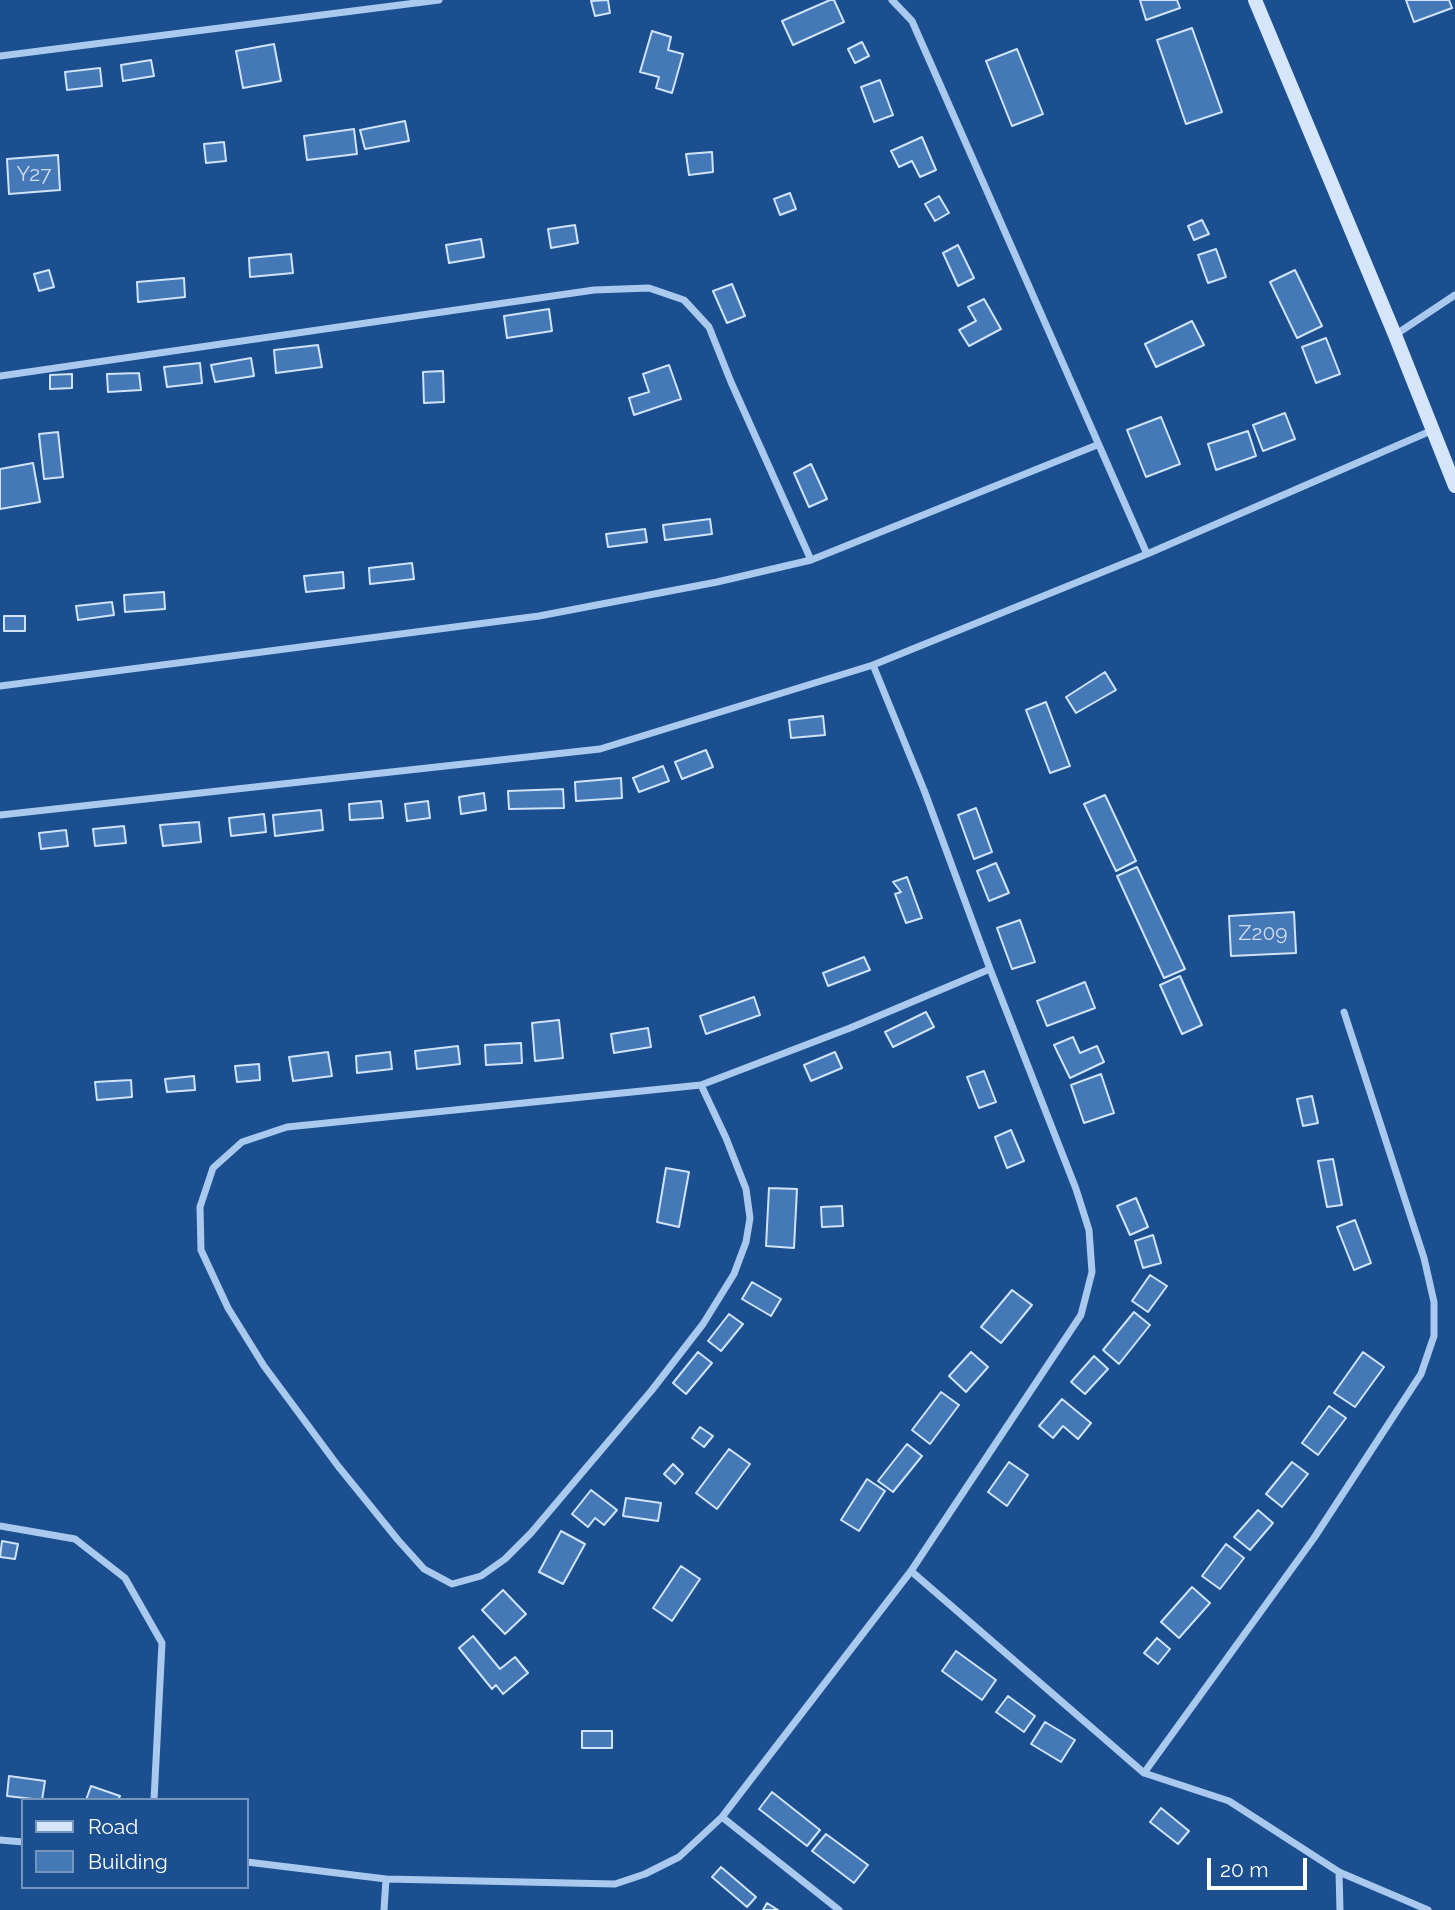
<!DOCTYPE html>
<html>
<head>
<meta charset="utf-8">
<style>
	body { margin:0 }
	#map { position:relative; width:1455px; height:1910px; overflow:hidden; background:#1b4f8f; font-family:Raleway,sans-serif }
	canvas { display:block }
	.legend { position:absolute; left:21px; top:1798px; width:228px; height:91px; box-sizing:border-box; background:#1b4f8f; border:2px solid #7695bc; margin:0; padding:9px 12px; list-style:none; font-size:21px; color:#fff }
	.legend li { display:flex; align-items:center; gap:14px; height:35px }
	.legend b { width:35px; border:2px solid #7695bc }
	.scale { position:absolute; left:1207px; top:1858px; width:100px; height:32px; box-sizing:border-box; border:4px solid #fff; border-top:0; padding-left:9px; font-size:21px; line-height:24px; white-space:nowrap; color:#fff; -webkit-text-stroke:5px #1b4f8f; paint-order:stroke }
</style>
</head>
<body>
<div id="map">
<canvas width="1455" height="1910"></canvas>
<ul class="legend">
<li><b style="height:9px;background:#d6e6fa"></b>Road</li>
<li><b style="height:19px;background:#4478b7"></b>Building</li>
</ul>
<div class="scale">20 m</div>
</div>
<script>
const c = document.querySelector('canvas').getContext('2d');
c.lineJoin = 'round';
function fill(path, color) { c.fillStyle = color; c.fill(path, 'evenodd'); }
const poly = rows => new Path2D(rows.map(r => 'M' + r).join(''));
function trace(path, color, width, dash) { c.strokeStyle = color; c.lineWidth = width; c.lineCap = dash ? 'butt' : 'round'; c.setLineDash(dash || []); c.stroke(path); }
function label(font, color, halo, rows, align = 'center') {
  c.font = font + ' Raleway,sans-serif'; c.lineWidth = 5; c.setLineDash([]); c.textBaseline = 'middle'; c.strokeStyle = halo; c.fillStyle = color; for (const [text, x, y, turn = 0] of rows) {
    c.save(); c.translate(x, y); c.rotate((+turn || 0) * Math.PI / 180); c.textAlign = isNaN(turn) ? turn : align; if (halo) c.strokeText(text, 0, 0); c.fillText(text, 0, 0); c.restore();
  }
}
const building = poly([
	[608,0,610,13,595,16,591,1,608,0],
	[830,0,834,0,844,22,793,45,782,21,830,0],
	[1140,0,1177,0,1180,8,1146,20,1140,0],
	[1406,0,1449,0,1452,8,1414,22,1406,0],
	[1192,28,1222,112,1186,124,1157,40,1192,28],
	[652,31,671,37,668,50,683,54,672,93,656,88,659,77,640,72,652,31],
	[862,42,869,56,855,63,848,49,862,42],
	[274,44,281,81,243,88,236,51,274,44],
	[1017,49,1043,114,1012,126,986,61,1017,49],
	[151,60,154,76,123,81,121,65,151,60],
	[100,68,102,86,67,90,65,72,100,68],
	[880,80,893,115,874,122,861,87,880,80],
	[405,121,409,141,365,149,360,130,405,121],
	[354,129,357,154,307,160,304,136,354,129],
	[922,137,936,170,920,177,912,161,899,167,891,151,922,137],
	[224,142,226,161,206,163,204,144,224,142],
	[712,152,713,172,689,175,686,154,712,152],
	[58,155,60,190,9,194,7,159,58,155],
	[790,193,796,209,780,215,774,199,790,193],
	[939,196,949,213,935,221,925,204,939,196],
	[1202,220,1209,234,1194,240,1188,226,1202,220],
	[575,225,578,243,551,248,548,229,575,225],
	[481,239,484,257,449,263,446,245,481,239],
	[958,245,974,278,958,286,943,253,958,245],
	[1216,249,1226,277,1208,283,1198,255,1216,249],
	[291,254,293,273,250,277,249,258,291,254],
	[49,270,54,287,39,291,34,274,49,270],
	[1295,270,1322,326,1297,338,1270,282,1295,270],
	[184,278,185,297,138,302,137,282,184,278],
	[732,284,745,316,727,323,713,291,732,284],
	[984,299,1001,329,969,346,959,330,976,321,968,307,984,299],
	[549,309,552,331,507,338,504,316,549,309],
	[1192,321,1204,345,1156,367,1145,344,1192,321],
	[1326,338,1340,374,1316,383,1302,347,1326,338],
	[318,345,322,367,276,373,274,350,318,345],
	[251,358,254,376,215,382,211,365,251,358],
	[200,363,202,383,167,387,164,367,200,363],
	[669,365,681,399,634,415,629,398,649,392,643,374,669,365],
	[443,371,444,402,424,403,423,372,443,371],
	[139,373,141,390,108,392,107,374,139,373],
	[72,374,72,388,50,389,50,375,72,374],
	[1285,413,1295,439,1263,451,1253,425,1285,413],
	[1161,417,1180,464,1146,477,1127,430,1161,417],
	[1248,431,1256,456,1216,470,1208,444,1248,431],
	[58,432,63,477,44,479,39,434,58,432],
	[33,463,40,502,0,509,0,469,33,463],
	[811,464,827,499,809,507,794,473,811,464],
	[710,519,712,534,665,540,663,525,710,519],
	[645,529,647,542,608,547,606,534,645,529],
	[412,563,414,579,370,584,369,568,412,563],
	[343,572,344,588,306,592,304,576,343,572],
	[164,592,165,609,125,612,124,595,164,592],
	[112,602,114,615,78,620,76,606,112,602],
	[4,616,25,616,25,631,4,631,4,616],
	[1105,672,1116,690,1076,713,1066,697,1105,672],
	[1046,702,1070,766,1050,773,1026,710,1046,702],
	[823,716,825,735,791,738,789,720,823,716],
	[706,750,713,767,682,779,675,762,706,750],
	[663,766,669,781,639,792,633,778,663,766],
	[621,778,622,798,576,801,575,782,621,778],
	[563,789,564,808,509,809,508,791,563,789],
	[484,793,486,810,461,814,459,797,484,793],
	[1105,795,1136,861,1116,871,1084,804,1105,795],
	[381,801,383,818,350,820,349,804,381,801],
	[428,801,430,818,407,821,405,804,428,801],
	[976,808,992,852,974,859,958,815,976,808],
	[321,810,323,830,275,836,273,815,321,810],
	[264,814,266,832,231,836,229,818,264,814],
	[199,822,201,842,163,846,160,825,199,822],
	[124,826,126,843,95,846,93,829,124,826],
	[66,830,68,846,41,849,39,833,66,830],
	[996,863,1009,893,989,901,977,871,996,863],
	[1137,867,1185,969,1164,978,1117,876,1137,867],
	[907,877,922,918,906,923,895,894,901,892,893,882,907,877],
	[1294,912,1296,953,1231,956,1229,916,1294,912],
	[1020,920,1035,962,1012,969,997,928,1020,920],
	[864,957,870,970,828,986,823,973,864,957],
	[1180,976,1202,1025,1182,1034,1160,985,1180,976],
	[1085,982,1095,1008,1047,1026,1037,1001,1085,982],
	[754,997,760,1015,706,1034,700,1016,754,997],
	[926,1012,934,1027,893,1047,885,1032,926,1012],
	[559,1020,563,1058,535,1061,532,1023,559,1020],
	[648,1028,651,1047,614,1053,611,1034,648,1028],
	[1073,1037,1080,1053,1097,1046,1104,1062,1070,1078,1054,1045,1073,1037],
	[521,1043,522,1063,486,1065,485,1045,521,1043],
	[458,1046,460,1064,417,1069,415,1051,458,1046],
	[328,1052,332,1076,293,1081,289,1057,328,1052],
	[390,1052,392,1069,357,1073,356,1056,390,1052],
	[835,1052,842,1068,811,1081,804,1065,835,1052],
	[259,1064,260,1080,237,1082,235,1066,259,1064],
	[984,1071,996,1102,979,1108,967,1077,984,1071],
	[1101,1074,1114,1113,1084,1123,1071,1085,1101,1074],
	[194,1076,195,1090,167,1092,165,1079,194,1076],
	[131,1080,132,1097,97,1100,95,1082,131,1080],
	[1312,1096,1318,1123,1303,1126,1297,1099,1312,1096],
	[1011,1130,1024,1161,1007,1168,995,1137,1011,1130],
	[1333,1159,1342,1205,1327,1207,1318,1161,1333,1159],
	[666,1168,689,1172,679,1227,657,1222,666,1168],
	[769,1188,797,1189,794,1248,766,1246,769,1188],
	[1136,1198,1148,1227,1130,1235,1117,1206,1136,1198],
	[842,1206,843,1226,822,1227,821,1207,842,1206],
	[1355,1220,1371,1263,1354,1270,1337,1227,1355,1220],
	[1153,1235,1161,1263,1143,1268,1135,1241,1153,1235],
	[1150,1275,1167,1286,1148,1312,1132,1301,1150,1275],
	[752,1282,781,1299,771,1316,742,1299,752,1282],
	[1012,1290,1032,1305,1001,1343,981,1327,1012,1290],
	[1134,1312,1150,1325,1119,1364,1103,1350,1134,1312],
	[729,1314,743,1324,721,1351,708,1341,729,1314],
	[698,1352,712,1363,686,1394,673,1383,698,1352],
	[971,1352,988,1367,966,1392,949,1376,971,1352],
	[1363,1352,1384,1367,1355,1407,1334,1393,1363,1352],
	[1094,1356,1108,1369,1085,1394,1071,1382,1094,1356],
	[941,1392,959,1405,930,1444,912,1430,941,1392],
	[1062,1399,1091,1423,1078,1439,1063,1426,1053,1438,1039,1426,1062,1399],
	[1329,1406,1346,1418,1318,1455,1302,1443,1329,1406],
	[700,1427,713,1436,704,1447,692,1438,700,1427],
	[907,1444,922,1456,893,1492,878,1481,907,1444],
	[729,1449,750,1464,717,1509,696,1493,729,1449],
	[1009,1462,1028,1475,1007,1506,988,1492,1009,1462],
	[1292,1462,1308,1474,1282,1507,1266,1494,1292,1462],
	[673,1464,683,1474,675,1484,664,1474,673,1464],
	[867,1479,885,1491,859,1531,841,1520,867,1479],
	[591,1490,617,1510,604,1525,595,1518,588,1527,572,1514,591,1490],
	[626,1498,661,1503,658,1521,623,1516,626,1498],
	[1258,1510,1273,1523,1250,1550,1234,1537,1258,1510],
	[561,1531,585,1544,563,1584,539,1572,561,1531],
	[2,1541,18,1544,15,1559,0,1557,2,1541],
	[1226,1544,1244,1558,1220,1589,1202,1576,1226,1544],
	[681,1566,700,1579,672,1621,653,1608,681,1566],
	[1192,1587,1210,1603,1179,1638,1161,1622,1192,1587],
	[503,1590,526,1614,505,1634,482,1610,503,1590],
	[473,1636,500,1669,515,1657,528,1673,503,1694,496,1685,492,1689,459,1648,473,1636],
	[1157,1638,1170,1649,1158,1664,1144,1653,1157,1638],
	[956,1651,996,1680,982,1700,942,1671,956,1651],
	[1008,1696,1035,1716,1024,1732,996,1712,1008,1696],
	[1045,1722,1075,1740,1061,1762,1031,1744,1045,1722],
	[582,1731,612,1731,612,1748,582,1748,582,1731],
	[9,1776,45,1781,42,1800,7,1796,9,1776],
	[91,1786,120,1796,118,1800,86,1800,91,1786],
	[772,1792,820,1830,807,1846,759,1809,772,1792],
	[1161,1808,1189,1831,1178,1844,1150,1822,1161,1808],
	[826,1834,868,1865,854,1883,812,1851,826,1834],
	[721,1867,756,1897,747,1907,712,1877,721,1867],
	[767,1903,778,1910,763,1910,767,1903]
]);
const street = poly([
	[892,0,912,21,1147,554],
	[0,56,439,0],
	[1395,335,1455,295],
	[0,376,594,290,649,288,684,300,709,327,731,382,811,560],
	[0,686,539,616,717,582,811,560,1097,445],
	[0,815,600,749,873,665,1147,554,1433,430],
	[701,1085,726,1138,746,1189,750,1218,746,1242,734,1274,703,1324,652,1390,531,1533,505,1559,481,1576,452,1584,424,1569,398,1540,338,1466,264,1366,228,1308,201,1250,200,1207,213,1168,242,1142,287,1127,701,1085,850,1028,990,969],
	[0,1526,75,1539,125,1578,162,1643,154,1800],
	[911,1571,1144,1773,1229,1801,1339,1872,1428,1910],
	[1144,1773,1314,1538,1421,1374,1434,1336,1434,1302,1424,1258,1344,1012],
	[722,1817,839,1910],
	[0,1840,23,1842],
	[247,1862,386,1879,615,1884,645,1874,679,1857,722,1817,911,1571,1081,1315,1092,1272,1089,1230,1076,1189,990,969,924,790,873,665],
	[1339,1872,1340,1910],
	[384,1910,386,1879]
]);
const secondary = poly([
	[1255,0,1395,335,1455,486]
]);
const numberNames = [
	["Y27",34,175],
	["Z209",1263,934]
];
fill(building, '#4478b7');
trace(building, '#cfe3fa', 2);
trace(street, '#a9c9ee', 7);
trace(secondary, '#d6e6fa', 14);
label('21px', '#d0dded', null, numberNames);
</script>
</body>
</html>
